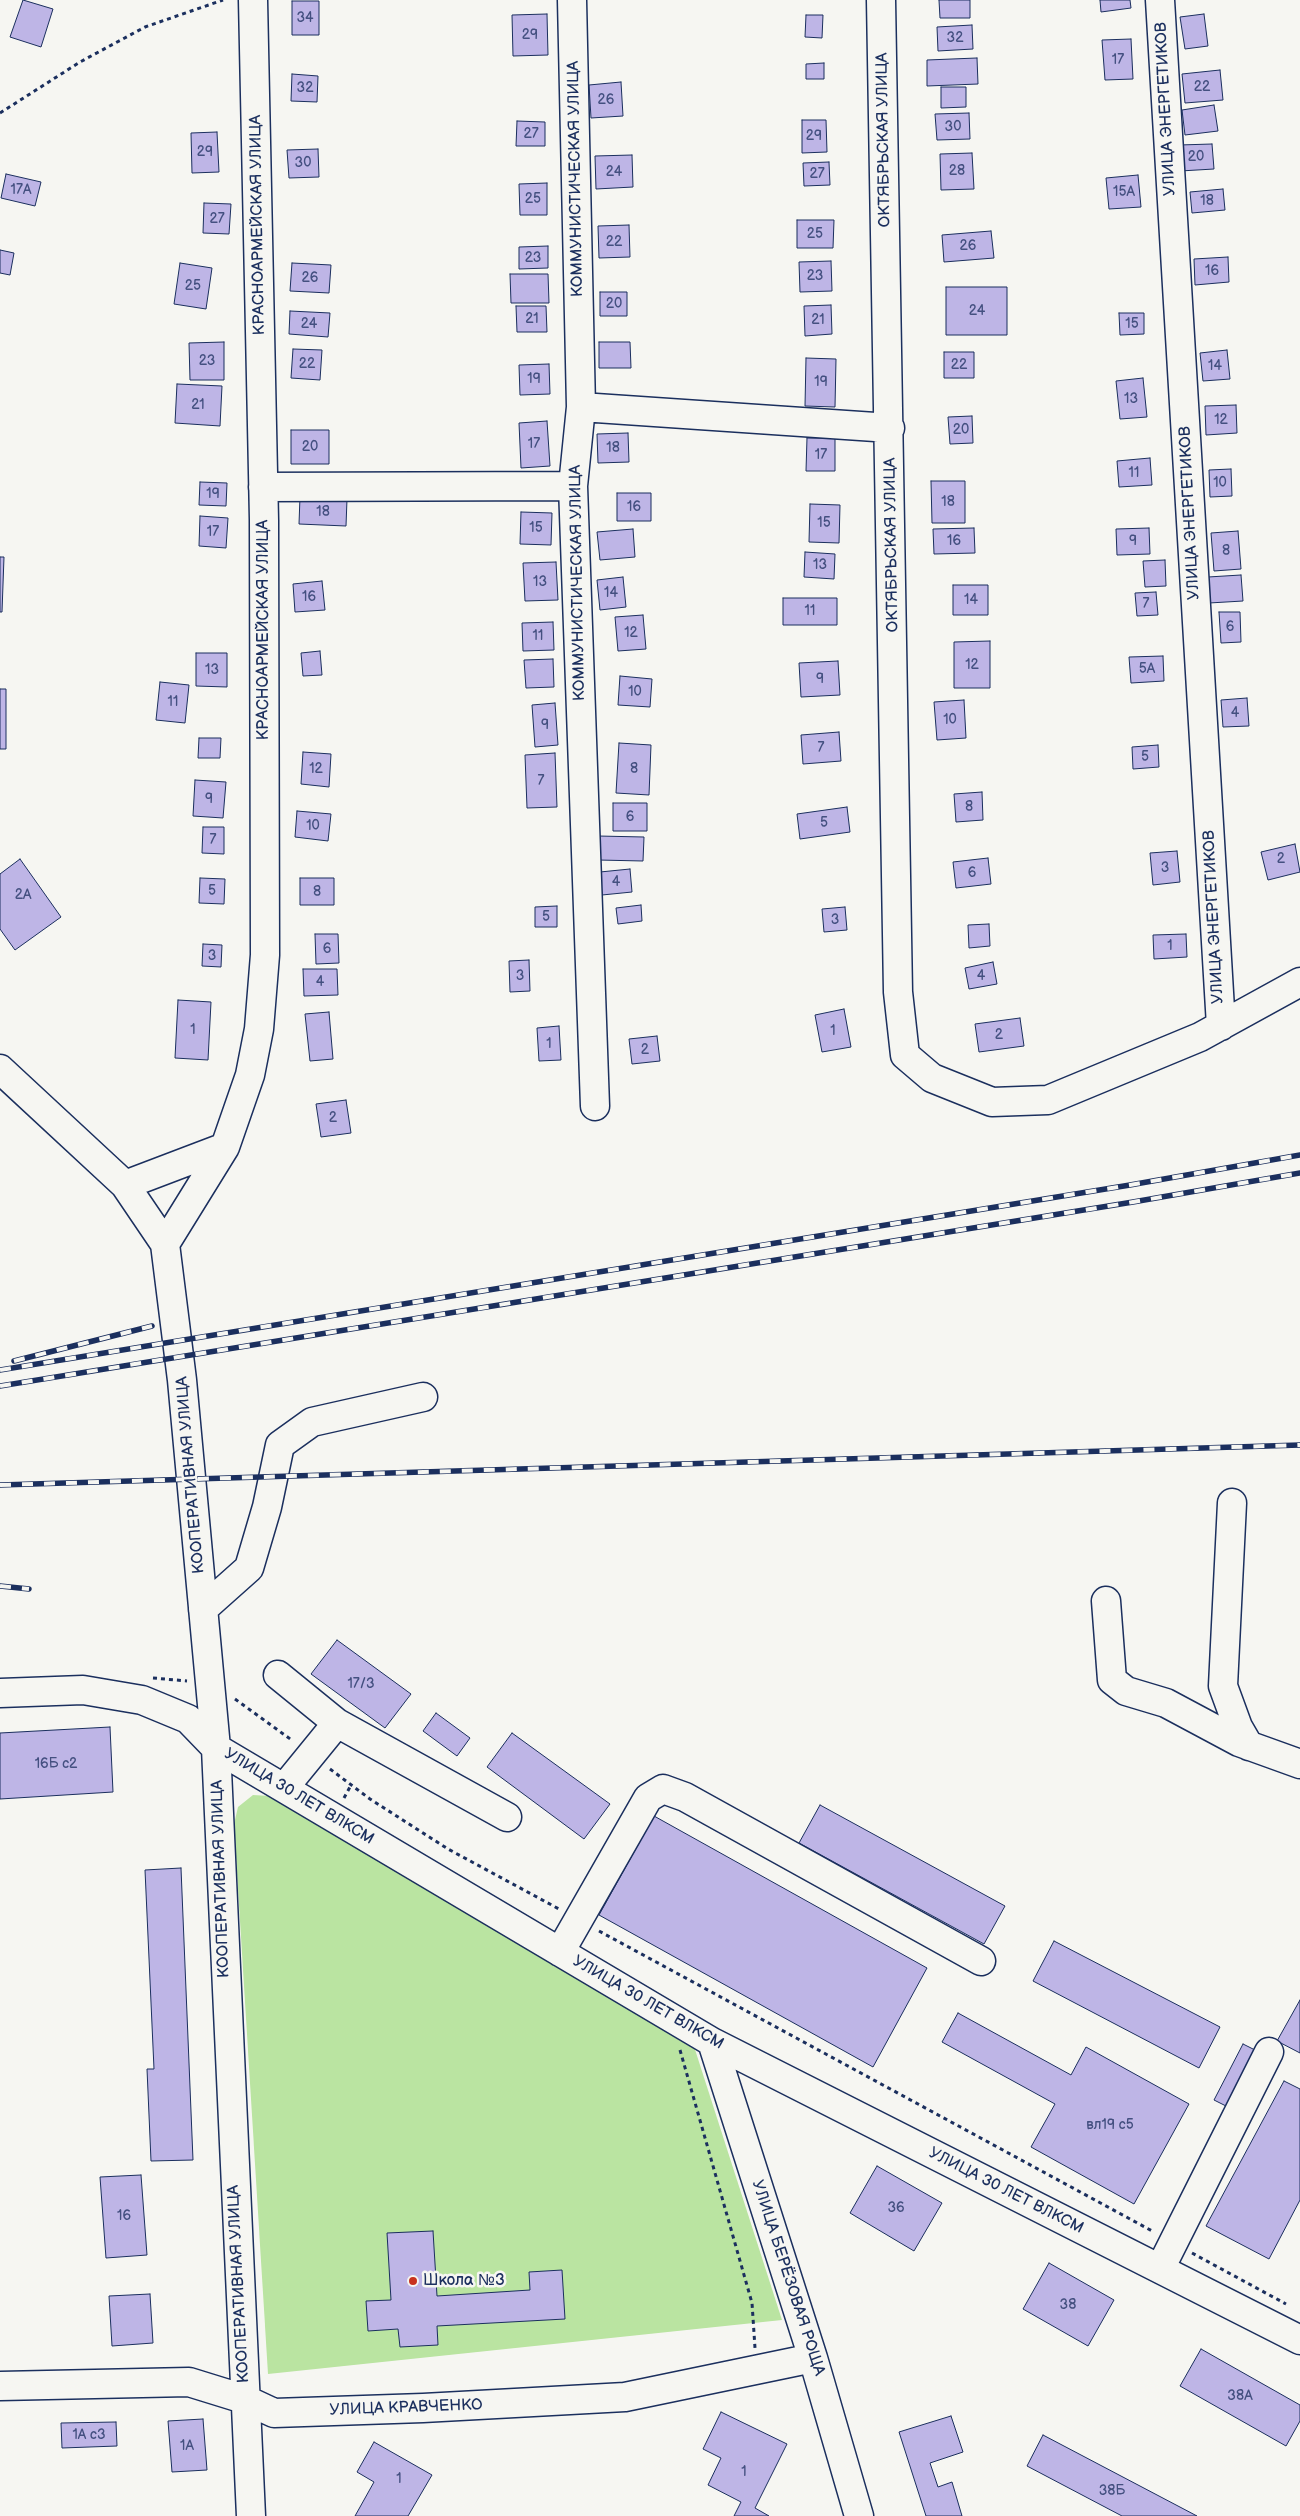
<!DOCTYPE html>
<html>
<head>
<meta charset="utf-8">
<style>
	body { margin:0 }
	canvas { display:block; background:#f6f6f2 }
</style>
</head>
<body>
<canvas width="1300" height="2516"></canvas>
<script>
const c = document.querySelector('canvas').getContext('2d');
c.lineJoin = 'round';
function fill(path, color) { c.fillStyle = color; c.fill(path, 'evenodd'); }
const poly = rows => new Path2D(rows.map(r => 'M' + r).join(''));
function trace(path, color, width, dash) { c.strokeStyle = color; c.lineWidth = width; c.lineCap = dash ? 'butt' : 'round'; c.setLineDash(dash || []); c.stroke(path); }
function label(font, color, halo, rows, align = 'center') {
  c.font = font + ' "Balsamiq Sans",sans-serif'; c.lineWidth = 5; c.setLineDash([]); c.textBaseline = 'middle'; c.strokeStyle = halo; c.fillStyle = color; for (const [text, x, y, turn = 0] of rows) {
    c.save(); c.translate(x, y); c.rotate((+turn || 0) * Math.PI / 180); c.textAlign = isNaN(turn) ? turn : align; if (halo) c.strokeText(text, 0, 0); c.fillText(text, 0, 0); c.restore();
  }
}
const green = poly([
	[253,1795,270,1796,690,2034,782,2320,268,2374,234,1824,238,1807]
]);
const building = poly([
	[23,0,53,9,41,47,10,37,23,0],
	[939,0,970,0,970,18,940,18,939,0],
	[1100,0,1130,0,1131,8,1101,12,1100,0],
	[292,1,319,1,319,35,292,35,292,1],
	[547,14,548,55,513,56,512,15,547,14],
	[1204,14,1208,46,1185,49,1180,17,1204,14],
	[806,15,823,15,822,38,805,37,806,15],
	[972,25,973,49,938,51,937,27,972,25],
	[1131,39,1133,79,1105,80,1102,40,1131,39],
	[977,58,978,84,927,86,927,60,977,58],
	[824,63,824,79,806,79,806,64,824,63],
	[1220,70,1223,100,1185,103,1182,74,1220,70],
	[292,74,318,76,317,102,291,101,292,74],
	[621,82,623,116,591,118,589,85,621,82],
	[941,87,966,87,966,107,941,108,941,87],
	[1214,105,1218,131,1185,135,1182,110,1214,105],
	[969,113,970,139,937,140,935,114,969,113],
	[802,120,826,120,827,152,802,153,802,120],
	[517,121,545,122,545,146,516,146,517,121],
	[217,132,219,172,192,173,191,133,217,132],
	[1212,144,1214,169,1180,171,1179,145,1212,144],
	[318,149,319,177,289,178,287,150,318,149],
	[972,153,974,189,941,190,940,154,972,153],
	[632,155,633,187,596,189,595,156,632,155],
	[829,162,830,185,804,186,803,163,829,162],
	[6,174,41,182,35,206,1,198,6,174],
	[1138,175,1141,207,1109,209,1106,178,1138,175],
	[547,183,547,215,520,215,519,184,547,183],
	[1223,189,1225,210,1192,213,1190,192,1223,189],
	[204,203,231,204,229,234,203,233,204,203],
	[797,220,834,220,833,248,797,248,797,220],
	[629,225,630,257,599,258,598,226,629,225],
	[991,231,994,258,944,262,942,235,991,231],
	[548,246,548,268,519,269,519,247,548,246],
	[0,250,14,253,10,275,0,273,0,250],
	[1228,257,1229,282,1195,285,1194,259,1228,257],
	[831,261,832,291,800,292,799,262,831,261],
	[180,263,212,268,206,309,174,304,180,263],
	[292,263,331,265,329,293,290,291,292,263],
	[510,274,548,274,549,303,511,303,510,274],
	[946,287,1007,287,1007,335,946,335,946,287],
	[600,292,627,292,627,316,600,316,600,292],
	[831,305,832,334,805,336,804,306,831,305],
	[516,306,546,306,547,332,517,332,516,306],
	[290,311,330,313,328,337,289,334,290,311],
	[1119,313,1144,313,1144,334,1120,335,1119,313],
	[224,342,224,380,190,380,189,343,224,342],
	[599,342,630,342,631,368,599,368,599,342],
	[293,349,322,350,320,380,291,378,293,349],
	[1227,350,1230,379,1203,381,1200,353,1227,350],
	[944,352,974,352,974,378,944,378,944,352],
	[806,358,836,359,835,407,805,406,806,358],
	[549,364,550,394,520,395,519,365,549,364],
	[1143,378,1147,417,1120,419,1116,381,1143,378],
	[177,384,222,386,220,426,175,423,177,384],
	[1236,405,1237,433,1206,435,1205,406,1236,405],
	[972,416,973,443,950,444,948,417,972,416],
	[547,421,550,466,521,468,519,423,547,421],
	[291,430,329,430,329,464,291,464,291,430],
	[628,433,629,462,598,463,597,434,628,433],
	[807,438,835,438,835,471,806,471,807,438],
	[1150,458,1152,485,1119,487,1117,461,1150,458],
	[1231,469,1232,496,1210,497,1209,470,1231,469],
	[931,481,965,481,965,523,932,523,931,481],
	[200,482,227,483,226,506,199,505,200,482],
	[617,493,651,493,651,521,617,521,617,493],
	[300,497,347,499,346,526,299,524,300,497],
	[810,504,840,505,839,543,809,542,810,504],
	[521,512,552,513,551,545,520,544,521,512],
	[200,516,228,518,226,548,199,546,200,516],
	[974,528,975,553,934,554,933,529,974,528],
	[1149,528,1150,554,1117,555,1116,529,1149,528],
	[633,529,635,557,600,560,597,532,633,529],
	[1238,531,1241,569,1214,571,1211,533,1238,531],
	[805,552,835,554,834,579,804,577,805,552],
	[0,557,4,557,2,612,0,612,0,557],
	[1165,560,1166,586,1145,587,1143,561,1165,560],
	[556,562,558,600,525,601,523,563,556,562],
	[1241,575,1243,601,1209,603,1208,577,1241,575],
	[623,577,626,607,600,610,597,580,623,577],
	[322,581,325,610,295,612,293,584,322,581],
	[953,585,988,585,988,615,953,615,953,585],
	[1156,592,1158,615,1137,616,1135,593,1156,592],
	[783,598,837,598,837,625,783,625,783,598],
	[1219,612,1240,612,1241,642,1221,643,1219,612],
	[643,615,646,649,618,651,615,617,643,615],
	[553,622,554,650,523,651,522,623,553,622],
	[990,641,990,688,954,688,954,642,990,641],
	[320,651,322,675,303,676,301,653,320,651],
	[196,653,227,653,227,687,196,686,196,653],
	[1163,656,1164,681,1131,683,1129,657,1163,656],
	[553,659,554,687,526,688,524,660,553,659],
	[838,661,840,695,801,697,799,663,838,661],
	[620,676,652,679,650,707,618,705,620,676],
	[160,682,189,685,185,723,156,720,160,682],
	[0,689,6,689,6,749,0,749,0,689],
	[1247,698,1249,726,1223,727,1221,700,1247,698],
	[964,700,966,738,937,740,934,702,964,700],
	[555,703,558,745,535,747,532,705,555,703],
	[839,732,841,761,803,764,801,735,839,732],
	[199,738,221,738,220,758,198,758,199,738],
	[619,743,651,745,649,795,616,793,619,743],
	[1158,745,1159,767,1133,769,1132,747,1158,745],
	[303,752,331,754,329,787,301,784,303,752],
	[555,753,557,807,527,808,525,755,555,753],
	[195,780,226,782,223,818,193,816,195,780],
	[982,792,983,820,956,822,954,794,982,792],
	[613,803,647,803,647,831,613,831,613,803],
	[847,807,850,832,800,839,797,814,847,807],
	[297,811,331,814,328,841,295,837,297,811],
	[203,827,224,827,224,854,202,853,203,827],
	[598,836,644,837,643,861,598,860,598,836],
	[1295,844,1300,872,1268,880,1261,852,1295,844],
	[1177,851,1180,882,1153,885,1150,853,1177,851],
	[988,858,991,884,956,888,953,862,988,858],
	[20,859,61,917,15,950,0,929,0,874,20,859],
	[630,869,632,892,602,895,600,872,630,869],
	[200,878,225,879,224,904,199,903,200,878],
	[300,878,334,878,334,905,300,905,300,878],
	[641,905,642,921,618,924,616,908,641,905],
	[557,906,557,927,535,927,535,907,557,906],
	[845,907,847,930,824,932,822,909,845,907],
	[989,924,990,946,969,948,968,925,989,924],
	[315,934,338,934,339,963,316,964,315,934],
	[1186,934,1187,957,1154,959,1153,935,1186,934],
	[203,944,222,945,221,967,202,966,203,944],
	[529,960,530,991,510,992,509,961,529,960],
	[993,962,997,984,969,989,965,968,993,962],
	[303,969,337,969,338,995,304,996,303,969],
	[178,1000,211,1002,208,1060,175,1058,178,1000],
	[844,1009,851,1047,822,1052,815,1015,844,1009],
	[329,1012,333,1059,310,1061,305,1014,329,1012],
	[1020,1018,1024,1046,979,1052,975,1024,1020,1018],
	[559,1026,561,1060,539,1061,537,1028,559,1026],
	[657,1036,660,1061,632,1064,629,1039,657,1036],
	[346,1100,351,1133,321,1137,316,1104,346,1100],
	[337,1640,411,1694,385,1728,311,1674,337,1640],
	[436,1713,470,1738,457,1756,423,1731,436,1713],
	[110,1727,113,1792,0,1799,0,1733,110,1727],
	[512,1733,610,1804,584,1839,487,1767,512,1733],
	[820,1805,1005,1906,984,1944,799,1843,820,1805],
	[654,1816,927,1968,873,2067,599,1915,654,1816],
	[181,1868,193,2160,151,2161,147,2069,154,2069,145,1870,181,1868],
	[1054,1941,1220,2027,1199,2068,1033,1981,1054,1941],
	[1300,2000,1300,2053,1277,2041,1300,2000],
	[958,2013,1071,2075,1086,2047,1189,2104,1134,2204,1031,2147,1055,2104,942,2042,958,2013],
	[1243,2044,1259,2052,1230,2108,1214,2100,1243,2044],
	[1284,2081,1300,2089,1300,2200,1269,2259,1206,2226,1284,2081],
	[877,2166,942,2203,914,2251,850,2213,877,2166],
	[141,2175,147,2255,106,2258,100,2177,141,2175],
	[433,2231,437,2296,530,2290,529,2272,562,2270,565,2319,437,2326,438,2345,400,2347,398,2329,368,2331,366,2301,391,2300,387,2233,433,2231],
	[1049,2263,1114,2300,1088,2346,1023,2309,1049,2263],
	[150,2294,153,2343,112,2346,109,2296,150,2294],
	[1201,2349,1300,2405,1300,2421,1286,2446,1180,2386,1201,2349],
	[721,2412,787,2444,755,2508,769,2516,734,2516,741,2502,708,2485,721,2458,703,2449,721,2412],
	[951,2416,963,2452,930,2463,938,2487,952,2482,962,2516,926,2516,899,2432,951,2416],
	[203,2419,207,2470,172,2472,168,2421,203,2419],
	[116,2422,117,2446,62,2448,61,2423,116,2422],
	[1043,2435,1197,2516,1122,2516,1027,2466,1043,2435],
	[374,2442,432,2475,408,2516,355,2516,374,2482,357,2472,374,2442]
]);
const path = poly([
	[0,113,80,62,145,27,223,0],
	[153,1678,187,1681],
	[235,1699,293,1741],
	[330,1769,370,1799,448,1849,559,1909],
	[344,1798,351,1785],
	[599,1931,1154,2232],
	[680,2050,752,2303,755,2348],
	[1192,2253,1286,2304]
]);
const minor = poly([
	[572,0,581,407,573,486,595,1106],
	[881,0,898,992,905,1055,932,1078,992,1102,1048,1100,1200,1037,1300,982],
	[1160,0,1221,1026],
	[581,407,890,428],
	[263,487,573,486],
	[0,1069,125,1185,165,1244],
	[225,1147,165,1244,182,1380,216,1748,251,2516],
	[125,1185,225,1147,250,1075,259,1029,265,955,264,520,253,0],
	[1232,1503,1223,1686,1238,1727,1249,1746],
	[1106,1601,1112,1680,1126,1691,1166,1703,1239,1742,1300,1764],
	[203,1609,249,1568,267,1507,280,1445,312,1422,423,1397],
	[278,1675,337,1723],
	[0,1693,83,1690,142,1700,188,1719,216,1748,712,2042,1300,2340],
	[284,1788,337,1723,507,1817],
	[560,1952,648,1798,663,1789,685,1797,981,1961],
	[712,2042,813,2358,859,2516],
	[1160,2269,1269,2052],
	[0,2386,189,2382,244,2399,274,2413,423,2408,625,2397,813,2358]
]);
const rail = poly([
	[14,1361,152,1326],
	[0,1370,1130,1185,1300,1155],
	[0,1386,1133,1202,1300,1173],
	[0,1485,1300,1445],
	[0,1586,29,1589]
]);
const markers = [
	[413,2281,5,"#c8321e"]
];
const numberNames = [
	["34",305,18],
	["29",530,35],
	["32",955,38],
	["17",1118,60],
	["22",1202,87],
	["32",305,88],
	["26",606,100],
	["30",953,127],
	["27",531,134],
	["29",814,136],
	["29",205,152],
	["20",1196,157],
	["30",303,163],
	["28",957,171],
	["24",614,172],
	["27",817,174],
	["17А",21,190],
	["15А",1124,192],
	["25",533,199],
	["18",1207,201],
	["27",217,219],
	["25",815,234],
	["22",614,242],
	["26",968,246],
	["23",533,258],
	["16",1212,271],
	["23",815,276],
	["26",310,278],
	["25",193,286],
	["20",614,304],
	["24",977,311],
	["21",532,319],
	["21",818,320],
	["24",309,324],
	["15",1132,324],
	["23",207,361],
	["22",307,364],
	["22",959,365],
	["14",1215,366],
	["19",534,379],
	["19",821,382],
	["13",1131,399],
	["21",198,405],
	["12",1221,420],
	["20",961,430],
	["17",534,444],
	["20",310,447],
	["18",613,448],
	["17",821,455],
	["11",1134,473],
	["10",1220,483],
	["19",213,494],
	["18",948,502],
	["16",634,507],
	["18",323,512],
	["15",824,523],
	["15",536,528],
	["17",213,532],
	["16",954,541],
	["9",1133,541],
	["8",1226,551],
	["13",820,565],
	["13",540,582],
	["14",611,593],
	["16",309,597],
	["14",971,600],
	["7",1146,604],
	["11",810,611],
	["6",1230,627],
	["12",631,633],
	["11",538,636],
	["12",972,665],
	["5А",1147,669],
	["13",212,670],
	["9",820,679],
	["10",635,692],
	["11",173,702],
	["4",1235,713],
	["10",950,720],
	["9",545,725],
	["7",821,748],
	["5",1145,757],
	["12",316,769],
	["8",634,769],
	["7",541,781],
	["9",209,799],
	["8",969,807],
	["6",630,817],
	["5",824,823],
	["10",313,826],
	["7",213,840],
	["2",1281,859],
	["3",1165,868],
	["6",972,873],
	["4",616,882],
	["5",212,891],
	["8",317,892],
	["2А",23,895],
	["5",546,917],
	["3",835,920],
	["1",1170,946],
	["6",327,949],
	["3",212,956],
	["3",520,976],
	["4",981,976],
	["4",320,982],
	["1",193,1030],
	["1",833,1031],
	["2",999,1035],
	["1",549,1044],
	["2",645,1050],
	["2",333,1118],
	["17/3",361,1684],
	["16Б с2",56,1764],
	["вл19 с5",1110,2125],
	["36",896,2208],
	["16",124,2216],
	["38",1068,2305],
	["38А",1240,2396],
	["1А с3",89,2435],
	["1А",187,2446],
	["1",744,2472],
	["1",399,2479],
	["38Б",1112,2491]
];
const streetNames = [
	["УЛИЦА ЭНЕРГЕТИКОВ",1166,109,-93],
	["ОКТЯБРЬСКАЯ УЛИЦА",884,140,-91],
	["КОММУНИСТИЧЕСКАЯ УЛИЦА",576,179,-91],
	["КРАСНОАРМЕЙСКАЯ УЛИЦА",258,225,-91],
	["УЛИЦА ЭНЕРГЕТИКОВ",1190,513,-93],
	["ОКТЯБРЬСКАЯ УЛИЦА",892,545,-91],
	["КОММУНИСТИЧЕСКАЯ УЛИЦА",578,583,-91],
	["КРАСНОАРМЕЙСКАЯ УЛИЦА",264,630,-90],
	["УЛИЦА ЭНЕРГЕТИКОВ",1214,917,-93],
	["КООПЕРАТИВНАЯ УЛИЦА",191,1475,-95],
	["УЛИЦА 30 ЛЕТ ВЛКСМ",299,1797,31],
	["КООПЕРАТИВНАЯ УЛИЦА",221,1879,-92],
	["УЛИЦА 30 ЛЕТ ВЛКСМ",648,2003,30],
	["УЛИЦА 30 ЛЕТ ВЛКСМ",1006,2191,27],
	["УЛИЦА БЕРЁЗОВАЯ РОЩА",788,2278,72],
	["КООПЕРАТИВНАЯ УЛИЦА",239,2284,-93],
	["УЛИЦА КРАВЧЕНКО",406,2408,-2]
];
const poiNames = [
	["Школа №3",423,2281]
];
fill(green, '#bae4a1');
fill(building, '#beb5e6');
trace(building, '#1b2f5e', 1);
trace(minor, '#1b2f5e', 31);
trace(path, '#1b2f5e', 3, [4, 4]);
trace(minor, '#f6f6f2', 28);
trace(rail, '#1b2f5e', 5.5);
trace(rail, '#f6f6f2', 4, [11]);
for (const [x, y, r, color] of markers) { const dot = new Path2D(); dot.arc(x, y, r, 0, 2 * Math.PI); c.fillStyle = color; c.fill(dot); trace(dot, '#f6f6f2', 2); }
label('14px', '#445080', null, numberNames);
label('16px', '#1b2f5e', '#f6f6f2', streetNames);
label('16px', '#1b2f5e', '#f6f6f2', poiNames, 'left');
</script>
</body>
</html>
